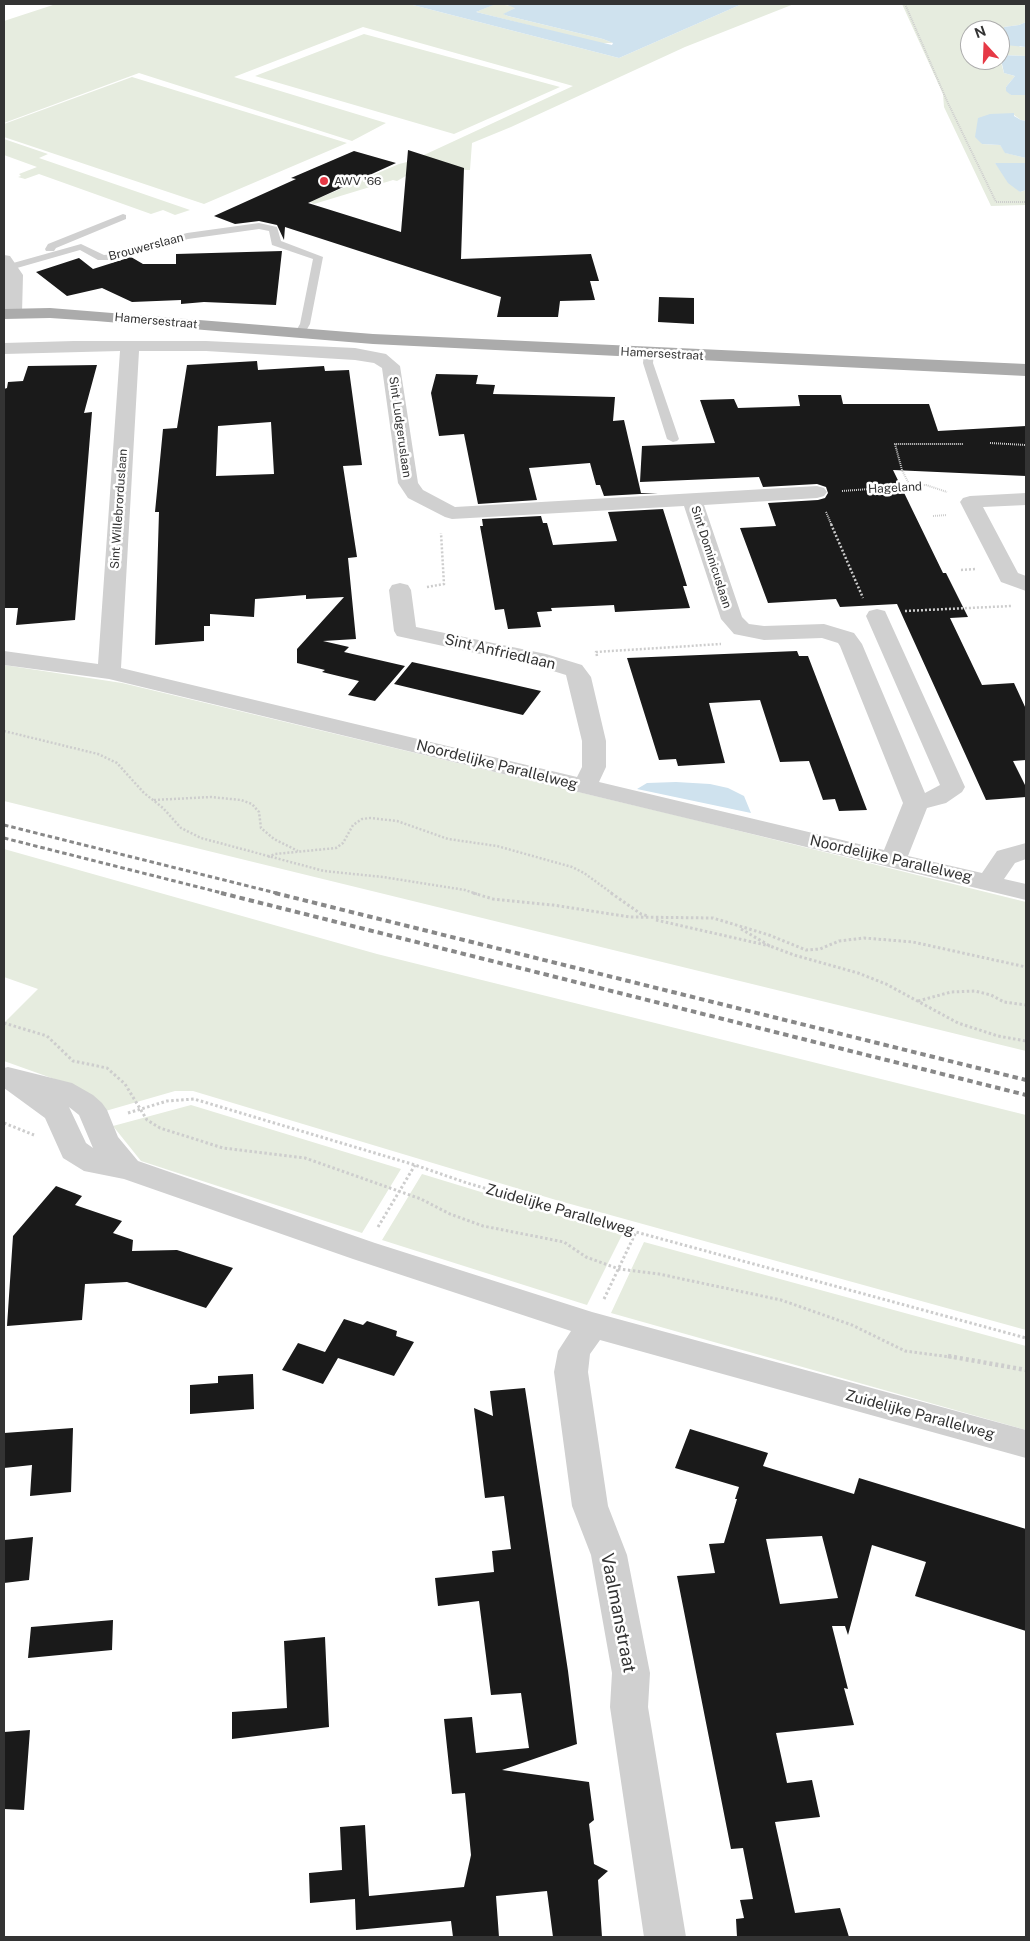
<!DOCTYPE html>
<html>
<head>
<meta charset="utf-8">
<style>
	body { margin:0 }
	#map { position:relative; width:1030px; height:1941px; overflow:hidden; background:#fff; font-family:"Public Sans",sans-serif }
	canvas { display:block }
	.frame { position:absolute; inset:0; border:5px solid #333; pointer-events:none }
	.north { position:absolute; left:960px; top:20px; width:50px; height:50px; box-sizing:border-box; background:#fff; border:1px solid #adadad; border-radius:50%; rotate:340deg; font-size:14px; font-weight:700; line-height:20px; text-align:center; color:#333 }
	.north::after { content:''; display:block; margin:auto; width:18px; height:22px; background:#e63946; clip-path:polygon(50% 0,100% 100%,50% 72%,0 100%) }
</style>
</head>
<body>
<div id="map">
<canvas width="1030" height="1941"></canvas>
<div class="frame"></div>
<div class="north">N</div>
</div>
<script>
const c = document.querySelector('canvas').getContext('2d');
c.lineJoin = 'round';
function fill(path, color) { c.fillStyle = color; c.fill(path, 'evenodd'); }
const poly = rows => new Path2D(rows.map(r => 'M' + r).join(''));
function trace(path, color, width, dash) { c.strokeStyle = color; c.lineWidth = width; c.lineCap = dash ? 'butt' : 'round'; c.setLineDash(dash || []); c.stroke(path); }
function label(font, color, halo, rows, align = 'center') {
  c.font = font + ' "Public Sans",sans-serif'; c.lineWidth = 5; c.setLineDash([]); c.textBaseline = 'middle'; c.strokeStyle = halo; c.fillStyle = color; for (const [text, x, y, turn = 0] of rows) {
    c.save(); c.translate(x, y); c.rotate((+turn || 0) * Math.PI / 180); c.textAlign = isNaN(turn) ? turn : align; if (halo) c.strokeText(text, 0, 0); c.fillText(text, 0, 0); c.restore();
  }
}
const green = poly([
	[56,4,409,4,619,58,742,4,794,4,685,47,511,127,472,143,470,170,429,170,411,173,397,181,393,180,314,204,310,202,399,164,411,161,573,86,363,27,234,77,386,123,352,141,139,73,4,123,4,21],
	[495,4,514,6,515,8,504,14,508,16,603,39,613,43,600,43,476,12],
	[902,4,1026,4,1026,22,1019,25,1004,27,1020,47,1026,47,1026,56,1000,55,1000,30,970,30,970,60,1000,59,1004,73,1015,76,1006,87,1011,95,1026,95,1026,121,1021,120,1014,115,978,128,976,132,982,144,1000,145,1006,153,1026,158,1026,163,1021,164,995,163,1020,192,1026,190,1026,205,991,206,944,107,943,94],
	[364,34,560,87,454,134,255,76],
	[132,77,347,143,204,204,4,137,4,124],
	[4,139,48,154,39,158,190,210,175,215,163,210,151,214,39,174,25,179,18,177,21,176,19,174,37,167,4,155],
	[4,665,122,683,683,817,1026,902,1026,1051,4,801],
	[4,849,377,954,1026,1115,1026,1330,556,1200,193,1091,175,1091,102,1112,71,1085,4,1061,4,1023,38,989,4,977],
	[191,1105,401,1169,362,1233,141,1161,113,1126],
	[422,1174,622,1235,587,1305,382,1240],
	[644,1242,1026,1346,1026,1430,611,1313]
]);
const water = poly([
	[409,4,496,4,476,12,612,45,613,43,603,39,508,16,503,14,515,8,505,4,665,4,677,5,742,4,619,58],
	[1026,22,1026,47,1005,45,1004,27,1019,25],
	[1000,55,1026,56,1026,95,1011,95,1006,91,1006,87,1015,76,1004,73],
	[1014,113,1014,116,1021,120,1026,121,1026,158,1005,153,1000,145,982,144,975,137,978,118,990,114],
	[995,163,1026,163,1026,190,1020,192,1008,183],
	[676,782,710,784,728,788,744,796,751,813,637,789,647,783]
]);
const building = poly([
	[408,150,464,168,461,259,591,254,599,281,590,281,595,300,560,301,558,317,497,317,501,297,285,227,284,240,277,225,259,221,235,224,214,216,296,179,291,178,354,151,396,163,308,203,401,232],
	[282,251,276,305,204,302,181,304,181,300,132,302,102,288,67,296,36,272,79,258,93,269,131,257,143,264,176,264,176,254],
	[659,297,694,298,694,324,658,322],
	[257,361,258,370,324,366,325,371,349,370,362,465,343,466,357,557,348,558,356,639,323,641,349,647,344,652,405,666,375,701,348,695,359,681,322,672,325,670,297,663,297,649,344,597,306,599,306,595,255,599,254,617,210,614,210,626,204,626,204,641,155,645,159,512,155,512,163,429,177,428,187,365],
	[271,422,274,474,216,476,218,426],
	[97,365,84,413,92,412,75,620,16,625,18,608,4,608,4,389,7,388,8,382,23,381,28,366],
	[436,374,478,375,476,384,495,385,493,394,615,397,613,421,624,420,641,493,658,493,604,496,600,485,596,485,590,463,529,468,537,500,478,504,464,434,439,436,431,393],
	[798,395,841,395,843,404,929,404,938,431,1026,426,1026,476,893,470,943,573,946,573,968,617,950,618,982,685,1014,683,1026,709,1026,760,1013,761,1026,787,1026,797,986,800,897,604,840,607,836,599,768,603,740,528,776,526,768,503,818,500,825,498,828,493,826,487,817,484,763,487,759,477,640,482,642,446,715,443,700,400,734,399,738,408,800,406],
	[663,509,687,586,683,586,690,608,615,612,614,605,551,608,552,611,537,612,541,627,508,629,504,609,495,610,480,526,483,526,482,519,541,516,543,523,547,523,553,545,617,541,608,512],
	[797,651,799,656,808,656,867,810,839,811,835,799,823,800,809,761,780,762,760,700,709,703,725,763,678,766,676,759,659,760,627,658],
	[412,662,493,680,541,691,523,715,394,684],
	[56,1186,82,1196,75,1205,122,1221,113,1233,133,1240,132,1251,177,1250,233,1268,206,1308,127,1282,85,1284,82,1320,7,1326,13,1236],
	[344,1319,363,1325,367,1321,397,1331,396,1336,414,1342,394,1376,338,1358,323,1384,282,1370,298,1343,325,1352],
	[253,1374,254,1409,190,1414,190,1385,218,1383,218,1376],
	[525,1388,568,1671,577,1744,502,1770,589,1782,594,1820,589,1824,594,1864,608,1871,598,1880,602,1937,553,1937,547,1891,496,1896,499,1937,453,1937,451,1921,356,1930,355,1899,310,1903,309,1873,342,1870,340,1827,365,1825,369,1896,464,1887,471,1855,465,1793,452,1794,444,1719,472,1717,476,1753,529,1748,521,1693,491,1695,479,1601,438,1606,435,1578,494,1572,492,1551,511,1549,504,1496,485,1498,474,1408,493,1416,490,1391],
	[73,1428,71,1492,30,1496,32,1465,4,1468,4,1433],
	[690,1429,768,1453,763,1466,854,1494,859,1478,1026,1529,1026,1631,915,1596,926,1562,872,1545,848,1635,845,1626,832,1626,848,1689,844,1688,854,1725,776,1733,787,1783,812,1780,820,1817,775,1822,795,1913,840,1908,849,1937,737,1937,736,1919,744,1918,740,1900,753,1899,743,1848,731,1849,677,1576,715,1573,709,1544,724,1543,737,1499,735,1499,739,1487,675,1468],
	[822,1536,838,1598,780,1604,766,1539],
	[33,1537,29,1580,4,1583,4,1540],
	[113,1620,112,1650,28,1658,31,1627],
	[325,1637,329,1727,232,1739,232,1712,287,1708,284,1641],
	[30,1730,24,1810,4,1809,4,1732]
]);
const pathFar3 = poly([
	[905,4,947,101,996,202,1026,202],
	[990,443,1026,445],
	[910,486,902,470,895,444,963,444],
	[842,491,926,485,947,492],
	[826,512,832,526],
	[933,516,947,515]
]);
const pathFar2 = poly([
	[831,524,863,598],
	[961,570,975,569],
	[427,587,444,584,441,533],
	[905,611,1011,606],
	[597,656,596,652,721,644],
	[4,731,98,754,117,763,144,793,163,808,181,828,201,838,324,871,383,877,465,890,477,894],
	[154,800,211,797,241,800,252,804,259,812,261,828,274,839,298,851],
	[268,857,275,854,336,848,343,843,353,825,362,819,370,818,397,821,448,839,497,846,572,867,584,873,613,894]
]);
const pathFar1 = poly([
	[473,893,493,899,553,905,630,917,713,918,769,935,806,950,820,949,839,941,864,938,913,942,1026,967],
	[611,893,641,914,648,916],
	[656,920,770,946],
	[741,929,770,946,794,955,858,973,886,984,958,1023,998,1036,1026,1041],
	[918,1001,951,992,975,991,991,995,1004,1002,1026,1005],
	[4,1023,47,1036,73,1061,107,1068,125,1084,147,1120,160,1128,223,1148,305,1158,421,1199,450,1214,483,1226,564,1242,586,1257,619,1269,659,1274,781,1300,852,1325,905,1351,958,1358],
	[128,1113,167,1101,194,1099,415,1165,467,1183,636,1232,1026,1338],
	[4,1123,34,1135],
	[378,1227,415,1165],
	[604,1299,636,1232]
]);
const path = poly([
	[948,1356,1026,1370]
]);
const lane = poly([
	[123,214,126,215,126,219,56,248,54,251,46,251,45,249,48,244,123,214],
	[259,223,277,227,281,241,323,257,310,324,303,336,295,336,294,334,300,324,313,259,272,245,269,231,259,229,188,239,113,260,98,260,80,250,10,270,5,267,6,265,81,244,104,255,112,254,187,233,259,223],
	[649,350,654,353,653,363,679,439,677,441,673,442,667,439,643,363,644,353,649,350]
]);
const street = poly([
	[4,255,10,256,23,275,22,313,19,317,13,318,7,317,4,313,4,255],
	[74,341,206,341,355,348,386,354,400,366,418,483,423,490,455,507,817,486,824,488,827,492,824,496,817,498,704,505,742,617,749,624,764,626,824,624,854,633,862,644,925,793,940,785,866,616,869,611,877,609,885,611,965,787,962,792,946,803,927,808,908,856,982,873,997,851,1026,843,1026,859,1015,863,1004,879,1026,884,1026,900,109,679,4,665,4,651,98,664,120,351,4,354,4,343,74,341],
	[139,351,206,351,355,360,374,363,382,368,398,483,408,498,445,517,452,519,684,506,721,619,734,634,764,640,822,638,838,643,840,646,903,803,884,850,599,782,606,767,606,741,591,677,582,665,546,654,416,627,411,590,408,585,400,583,392,585,389,590,394,631,397,636,540,667,566,675,582,741,582,767,577,777,121,668,139,351],
	[1026,493,1026,505,983,507,1018,573,1026,576,1026,591,1001,582,960,502,963,498,970,496,1026,493],
	[8,1067,72,1083,93,1095,102,1103,107,1110,118,1137,138,1161,375,1243,592,1312,1026,1430,1026,1458,600,1340,590,1354,588,1372,608,1506,627,1555,650,1673,648,1707,686,1937,644,1937,610,1707,612,1673,591,1555,572,1506,554,1372,558,1351,571,1331,353,1259,124,1179,84,1171,63,1158,45,1118,4,1088,4,1068,8,1067],
	[69,1107,79,1115,93,1148,86,1143,69,1107]
]);
const primary = poly([
	[50,308,373,334,1026,364,1026,376,373,344,96,321,50,318,4,319,4,309,50,308]
]);
const railFar1 = poly([
	[4,825,280,894],
	[4,838,226,894]
]);
const rail = poly([
	[221,893,1026,1095],
	[275,893,1026,1080]
]);
const markers = [
	[324,181,5,"#e63946"]
];
const farPoinames = [
	["AWV '66",334,181]
];
const farStreetnames = [
	["Brouwerslaan",146,247,-15],
	["Hamersestraat",156,321,5],
	["Hamersestraat",662,354,3],
	["Sint Ludgeruslaan",400,427,82],
	["Hageland",895,488,-3],
	["Sint Willebrorduslaan",119,509,-86],
	["Sint Dominicuslaan",711,557,72]
];
const streetNames = [
	["Sint Anfriedlaan",500,652,13],
	["Noordelijke Parallelweg",497,765,14],
	["Noordelijke Parallelweg",891,859,13],
	["Zuidelijke Parallelweg",560,1210,16],
	["Zuidelijke Parallelweg",920,1415,15]
];
const nearStreetnames = [
	["Vaalmanstraat",618,1613,79]
];
fill(green, '#e6ecdf');
fill(water, '#cfe2ee');
fill(building, '#1a1a1a');
trace(pathFar3, '#cdcdcd', 2, [1, 1]);
trace(pathFar2, '#cdcdcd', 2.5, [2, 2]);
trace(pathFar1, '#cdcdcd', 3, [2.5, 2.5]);
trace(path, '#cdcdcd', 4.5, [3, 3]);
fill(lane, '#d0d0d0');
fill(street, '#d0d0d0');
fill(primary, '#ababab');
trace(railFar1, '#888', 3, [4.5, 3]);
trace(rail, '#888', 4, [5.5, 4]);
for (const [x, y, r, color] of markers) { const dot = new Path2D(); dot.arc(x, y, r, 0, 2 * Math.PI); c.fillStyle = color; c.fill(dot); trace(dot, '#fff', 2); }
label('12px', '#333', '#fff', farPoinames, 'left');
label('12px', '#333', '#fff', farStreetnames);
label('15px', '#333', '#fff', streetNames);
label('18px', '#333', '#fff', nearStreetnames);
</script>
</body>
</html>
